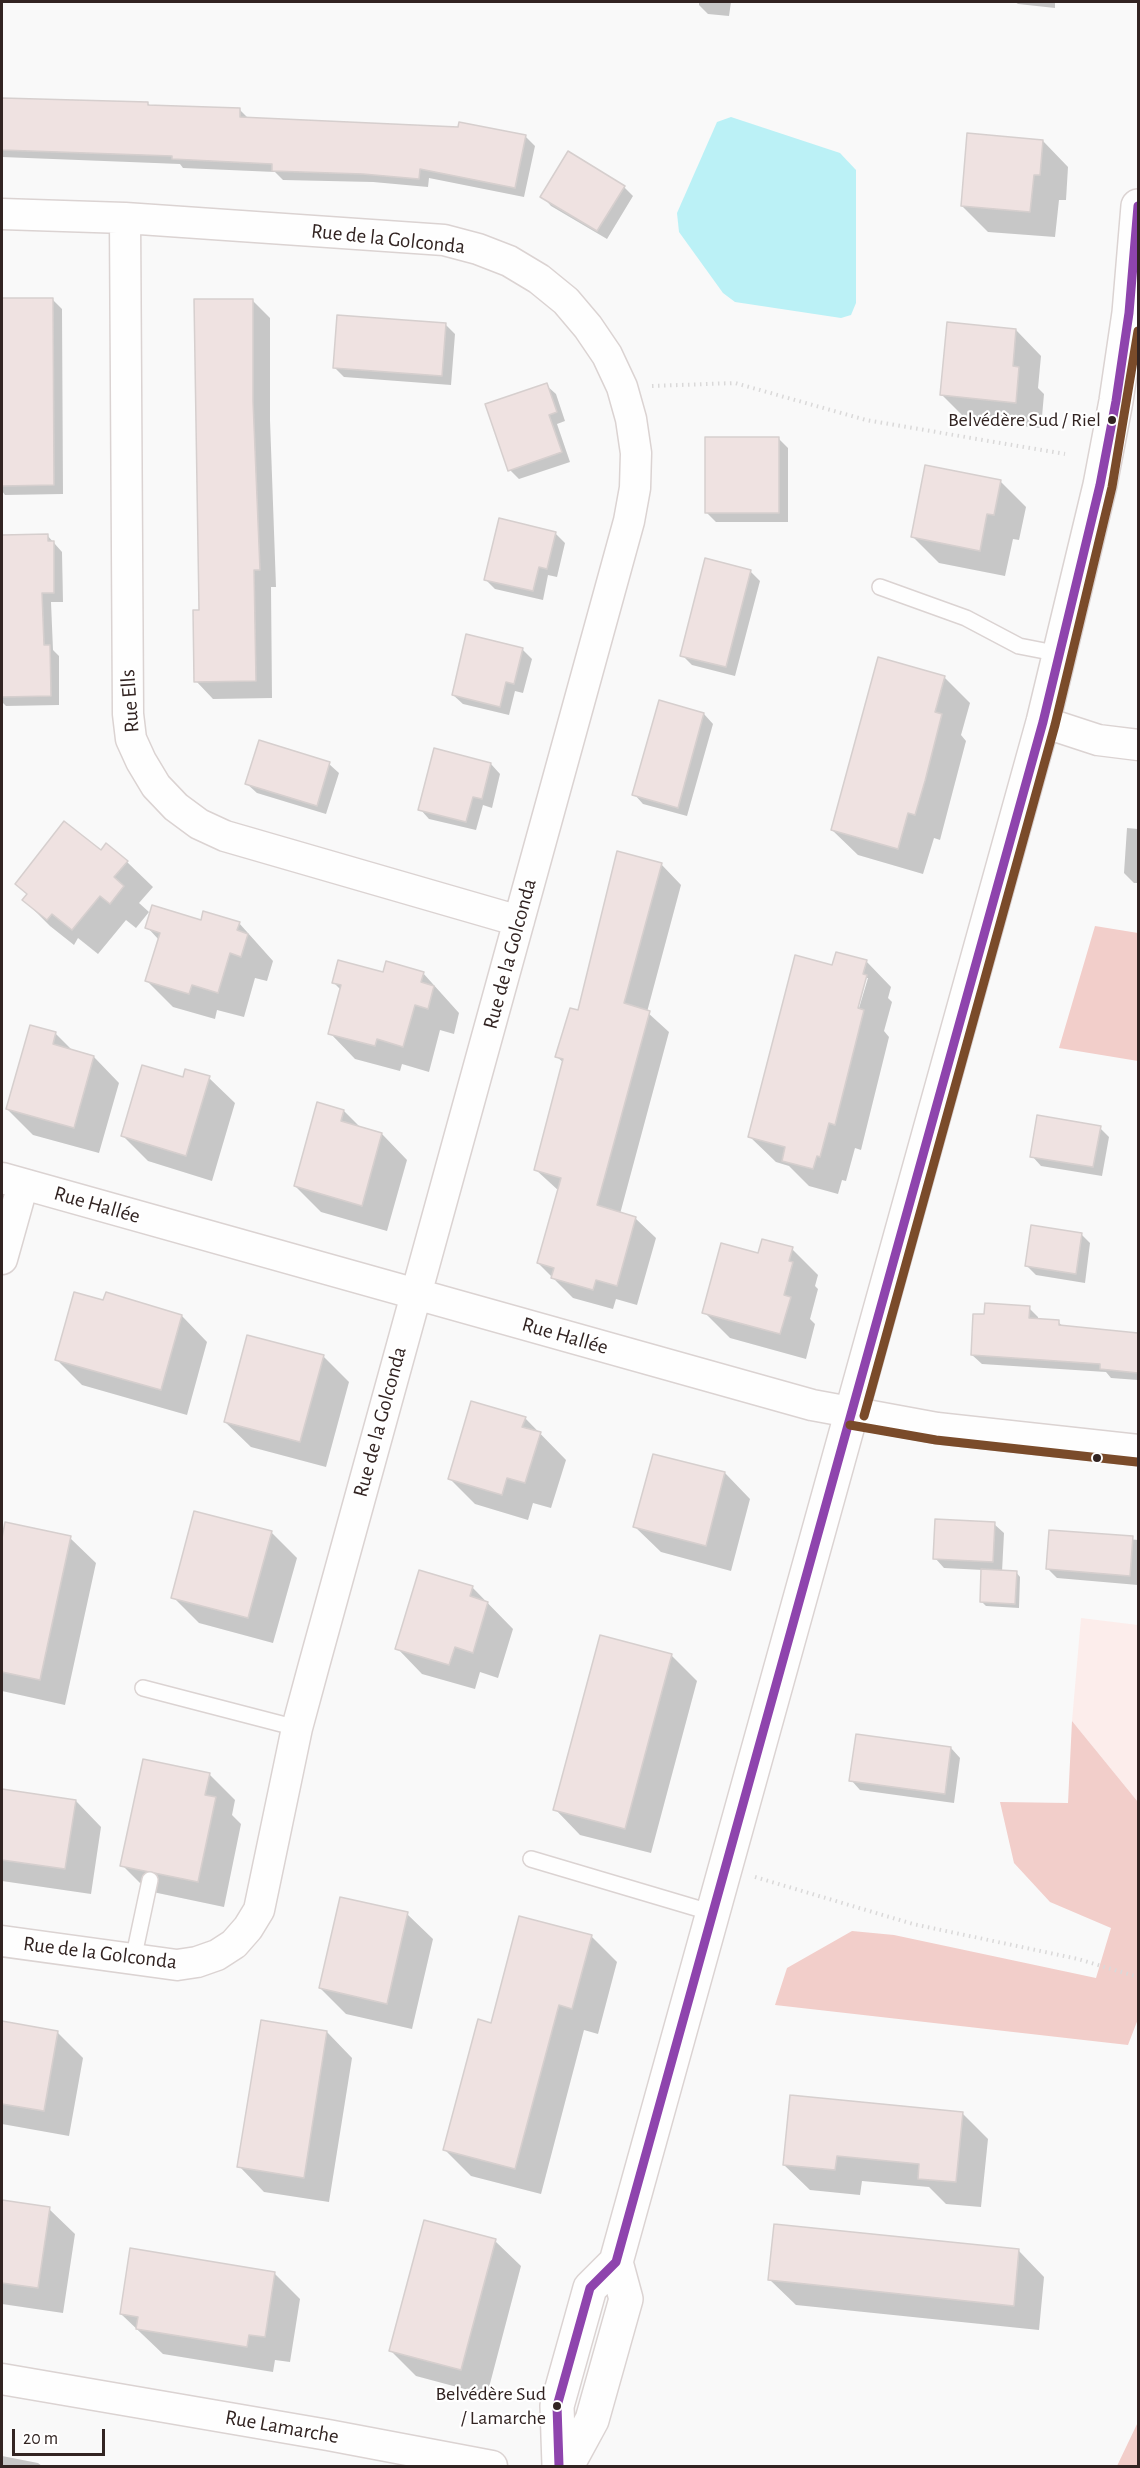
<!DOCTYPE html>
<html>
<head>
<meta charset="utf-8">
<style>
	body { margin:0 }
	#map { position:relative; width:1140px; height:2468px; overflow:hidden; background:#f9f9f9; font-family:"Alegreya Sans",sans-serif }
	canvas { display:block }
	.frame { position:absolute; inset:0; border:3px solid #322422; pointer-events:none }
	.scale { position:absolute; left:12px; top:2429px; width:93px; height:27px; box-sizing:border-box; border:3px solid #322422; border-top:0; padding-left:8px; font-size:18px; line-height:21px; white-space:nowrap; color:#322422; -webkit-text-stroke:4px #fff; paint-order:stroke }
</style>
</head>
<body>
<div id="map">
<canvas width="1140" height="2468"></canvas>
<div class="frame"></div>
<div class="scale">20 m</div>
</div>
<script>
const c = document.querySelector('canvas').getContext('2d');
c.lineJoin = 'round';
function fill(path, color) { c.fillStyle = color; c.fill(path, 'evenodd'); }
const poly = rows => new Path2D(rows.map(r => 'M' + r).join(''));
function trace(path, color, width, dash) { c.strokeStyle = color; c.lineWidth = width; c.lineCap = dash ? 'butt' : 'round'; c.setLineDash(dash || []); c.stroke(path); }
function label(font, color, halo, rows, align = 'center') {
  c.font = font + ' "Alegreya Sans",sans-serif'; c.lineWidth = 4.5; c.setLineDash([]); c.textBaseline = 'middle'; c.strokeStyle = halo; c.fillStyle = color; for (const [text, x, y, turn = 0] of rows) {
    c.save(); c.translate(x, y); c.rotate((+turn || 0) * Math.PI / 180); c.textAlign = isNaN(turn) ? turn : align; if (halo) c.strokeText(text, 0, 0); c.fillText(text, 0, 0); c.restore();
  }
}
const green = poly([
	[1081,1618,1138,1625,1138,1802,1072,1721]
]);
const forest = poly([
	[1095,926,1138,933,1138,1061,1059,1048],
	[1072,1721,1138,1802,1138,2019,1128,2045,775,2005,787,1968,852,1931,894,1935,1096,1978,1111,1928,1050,1902,1014,1863,1000,1802,1068,1803],
	[1138,2422,1138,2466,1117,2466]
]);
const water = poly([
	[731,117,840,153,856,170,856,303,851,315,841,318,735,302,723,293,679,232,677,213,717,122]
]);
const shadow = poly([
	[699,2,731,2,729,16,708,14,699,5],
	[1015,2,1055,2,1055,8,1018,4],
	[2,100,147,103,151,106,240,110,249,119,525,136,535,146,524,197,429,178,428,187,373,182,283,180,275,172,183,168,180,164,2,157],
	[1043,141,1068,167,1066,200,1059,200,1055,237,988,232,962,206],
	[624,187,633,196,607,239,551,206,542,196],
	[2,299,52,299,62,309,63,494,5,495,2,491],
	[252,300,270,318,270,420,276,587,271,587,272,698,213,699,196,681,201,612],
	[445,324,455,334,451,385,344,377,335,368],
	[1016,330,1041,356,1038,388,1044,394,1041,428,967,420,941,394],
	[546,385,556,394,565,421,557,424,570,462,519,479,510,470],
	[779,439,788,448,788,522,716,522,706,512],
	[1000,481,1026,507,1019,540,1013,539,1005,576,939,563,913,537],
	[555,533,565,543,557,577,548,575,543,600,495,589,486,580],
	[47,535,62,552,63,602,51,602,53,650,59,656,59,705,6,706,2,702,2,536],
	[750,571,760,581,735,676,692,665,682,655],
	[522,649,532,659,523,693,515,691,509,715,463,704,453,695],
	[944,677,970,703,961,735,966,741,940,840,934,838,923,874,858,855,832,830],
	[704,714,713,724,687,816,643,804,634,794],
	[329,764,339,773,326,814,257,793,247,784],
	[491,764,500,774,492,808,483,805,476,830,429,819,420,809],
	[1127,828,1138,829,1138,883,1134,883,1124,873],
	[101,852,127,862,153,887,139,903,149,912,136,928,126,920,98,954,78,938,74,945,50,926,24,900,28,895,17,884],
	[661,864,681,885,647,1012,669,1032,620,1214,635,1218,656,1238,637,1305,616,1299,613,1309,573,1298,538,1263,559,1191,536,1170,564,1063,557,1057,579,1011],
	[202,922,239,923,273,961,267,981,255,978,244,1017,217,1010,215,1019,173,1007,147,981,159,940,147,927],
	[866,961,891,987,888,998,892,1002,884,1031,889,1037,861,1150,855,1148,846,1181,842,1180,838,1194,809,1186,789,1166,776,1162,750,1137,833,967],
	[865,978,868,978,857,1015,854,1014],
	[423,973,459,1013,454,1034,440,1030,429,1072,402,1064,400,1071,355,1059,330,1033,341,990,333,982,384,974],
	[56,1034,73,1051,94,1057,119,1083,99,1153,33,1135,7,1109],
	[186,1071,209,1078,235,1103,212,1181,148,1161,123,1136,184,1079],
	[344,1111,361,1128,382,1134,407,1160,387,1231,321,1212,295,1186],
	[1100,1128,1109,1137,1102,1176,1041,1166,1032,1156],
	[1081,1234,1090,1243,1085,1283,1036,1275,1026,1265],
	[792,1249,818,1275,815,1286,818,1289,810,1319,815,1324,806,1359,730,1338,704,1312,759,1254],
	[104,1302,182,1316,207,1342,187,1415,82,1385,56,1359],
	[1029,1308,1038,1317,1038,1321,1058,1322,1064,1327,1138,1335,1138,1380,1111,1378,1106,1372,982,1364,972,1355],
	[323,1356,349,1382,326,1467,251,1447,225,1422],
	[525,1418,566,1460,551,1508,533,1503,528,1520,475,1504,449,1478],
	[725,1473,750,1499,731,1571,661,1552,635,1527],
	[6,1524,70,1538,96,1563,65,1705,2,1691,2,1544],
	[994,1524,1004,1533,1002,1572,1016,1572,1020,1577,1019,1608,986,1606,981,1601,983,1570,944,1568,935,1558],
	[1050,1531,1138,1540,1138,1585,1057,1578,1047,1568],
	[271,1532,297,1558,273,1643,199,1623,173,1597],
	[472,1587,513,1629,498,1678,480,1672,475,1689,422,1674,397,1648],
	[671,1655,697,1681,651,1853,580,1835,555,1809],
	[951,1748,960,1758,954,1803,860,1790,851,1780],
	[209,1774,235,1800,232,1815,241,1824,224,1907,148,1891,122,1865],
	[2,1790,76,1801,101,1827,91,1894,2,1881],
	[407,1914,433,1939,412,2029,346,2014,320,1988],
	[591,1936,617,1962,598,2034,584,2030,541,2194,471,2176,445,2150,493,2025],
	[2,2023,57,2032,83,2058,69,2136,2,2124],
	[327,2032,352,2058,329,2202,264,2192,239,2166],
	[962,2113,988,2139,981,2207,946,2204,929,2187,862,2181,860,2195,810,2190,784,2165],
	[2,2202,49,2209,75,2234,63,2313,2,2304],
	[495,2241,521,2266,487,2395,416,2376,391,2351],
	[1019,2251,1044,2277,1039,2330,796,2305,770,2280],
	[274,2273,300,2299,290,2362,275,2360,273,2372,163,2354,121,2314],
	[2,2456,38,2463,42,2466,2,2466]
]);
const building = poly([
	[2,98,148,102,148,105,240,108,240,117,458,127,459,122,526,135,515,188,420,169,419,179,363,174,272,171,272,164,172,159,172,156,2,150,2,98],
	[967,133,1043,140,1040,175,1034,175,1030,212,961,206,967,133],
	[568,151,625,186,597,231,540,197,568,151],
	[2,298,53,298,54,485,2,486,2,298],
	[194,299,253,299,253,401,260,570,254,570,256,681,194,682,193,610,199,610,194,299],
	[337,315,446,323,442,376,333,368,337,315],
	[947,322,1016,329,1013,366,1019,367,1016,403,940,395,947,322],
	[547,383,557,412,549,415,562,452,508,471,485,404,547,383],
	[705,437,779,437,779,513,705,513,705,437],
	[925,465,1001,480,994,515,987,514,980,551,911,537,925,465],
	[499,518,556,532,547,569,539,567,533,591,484,580,499,518],
	[48,534,48,541,54,541,54,593,42,593,44,645,50,645,51,696,2,697,2,535,48,534],
	[705,558,751,570,726,667,680,656,705,558],
	[466,634,523,648,514,684,506,682,500,707,452,695,466,634],
	[878,657,945,676,935,712,942,714,925,781,915,815,908,813,898,849,831,830,878,657],
	[659,700,704,713,678,808,632,795,659,700],
	[259,740,330,762,317,806,245,784,259,740],
	[434,748,491,763,482,799,473,797,466,822,418,810,434,748],
	[64,821,101,850,106,843,128,861,114,877,124,886,110,904,100,896,72,930,52,914,47,920,22,900,27,894,15,884,64,821],
	[617,851,662,863,624,1003,650,1011,597,1205,636,1217,617,1286,596,1280,593,1290,551,1278,554,1268,537,1263,561,1178,534,1170,563,1059,555,1057,570,1008,578,1010,617,851],
	[152,905,201,920,203,911,240,922,237,930,248,934,241,957,230,953,218,993,192,985,189,994,145,981,160,933,145,928,152,905],
	[836,952,867,960,863,974,867,975,858,1008,864,1010,835,1125,829,1123,820,1157,817,1156,813,1169,782,1161,785,1147,748,1137,795,955,832,965,836,952],
	[338,960,383,972,386,961,424,972,421,982,434,986,428,1009,415,1005,403,1047,377,1039,375,1046,328,1034,341,985,332,983,338,960],
	[30,1025,56,1032,53,1044,94,1056,74,1128,6,1109,30,1025],
	[142,1065,183,1077,185,1069,210,1076,186,1156,121,1136,142,1065],
	[317,1102,344,1110,341,1121,382,1133,362,1206,294,1186,317,1102],
	[1037,1115,1101,1126,1093,1167,1030,1157,1037,1115],
	[1031,1225,1082,1233,1076,1274,1025,1266,1031,1225],
	[762,1239,793,1247,789,1261,793,1262,784,1295,791,1297,780,1334,702,1313,721,1243,758,1253,762,1239],
	[74,1292,103,1300,106,1292,182,1315,161,1390,55,1360,74,1292],
	[985,1303,1030,1306,1029,1318,1059,1320,1059,1325,1138,1333,1138,1373,1100,1369,1100,1364,971,1355,973,1314,984,1314,985,1303],
	[247,1335,324,1355,300,1442,224,1422,247,1335],
	[471,1401,526,1417,522,1427,541,1432,525,1483,507,1478,502,1495,448,1479,471,1401],
	[653,1454,725,1472,706,1546,633,1527,653,1454],
	[194,1511,272,1531,248,1618,171,1598,194,1511],
	[935,1519,995,1522,993,1562,933,1559,935,1519],
	[5,1522,71,1536,40,1680,2,1672,2,1538,5,1522],
	[1049,1530,1133,1536,1130,1576,1046,1569,1049,1530],
	[981,1569,1017,1571,1015,1604,980,1602,981,1569],
	[419,1570,473,1586,470,1596,488,1602,473,1653,455,1647,449,1665,395,1649,419,1570],
	[600,1635,672,1654,625,1829,553,1810,600,1635],
	[856,1734,951,1747,945,1794,849,1781,856,1734],
	[143,1759,210,1773,205,1795,216,1797,198,1882,120,1866,143,1759],
	[2,1789,76,1800,65,1869,2,1860,2,1789],
	[340,1897,408,1912,387,2004,319,1988,340,1897],
	[519,1916,592,1935,572,2009,559,2005,515,2169,443,2150,478,2019,491,2023,519,1916],
	[261,2020,327,2031,304,2178,237,2167,261,2020],
	[2,2021,58,2031,44,2111,2,2104,2,2021],
	[790,2095,963,2112,956,2182,918,2179,919,2164,837,2156,835,2170,783,2165,790,2095],
	[2,2200,50,2207,38,2288,2,2283,2,2200],
	[424,2220,496,2239,461,2370,389,2351,424,2220],
	[774,2224,1019,2249,1014,2306,768,2280,774,2224],
	[130,2248,275,2272,265,2337,249,2335,247,2347,136,2329,138,2317,120,2314,130,2248]
]);
const path = poly([
	[652,386,735,383,866,420,1065,454],
	[755,1877,913,1924,1078,1959,1138,1977]
]);
const service = poly([
	[880,587,966,618,1019,646,1060,654],
	[143,1688,297,1728],
	[531,1859,713,1913],
	[133,1960,150,1880]
]);
const minor = poly([
	[2,214,125,218,444,240,478,249,509,261,539,279,566,301,588,327,607,355,622,387,631,419,636,453,635,488,629,521,314,1665,297,1728,259,1910,248,1928,234,1944,217,1955,197,1962,177,1965,2,1941],
	[125,218,128,714,131,739,141,761,156,786,176,807,199,824,225,836,519,921],
	[1043,722,1098,740,1138,745],
	[2,1178,812,1405,937,1428,1138,1450],
	[2,1259,23,1184],
	[2,2379,328,2435,492,2466]
]);
const tertiary = poly([
	[559,2466,557,2406,590,2288,616,2262],
	[567,2466,592,2420,626,2299,616,2262,1043,722,1100,485,1116,401,1129,313,1138,206]
]);
const bus1 = poly([
	[559,2466,557,2406,590,2288,616,2262,1043,722,1100,485,1116,401,1129,313,1138,206]
]);
const bus2 = poly([
	[864,1416,1055,725,1112,487,1138,331],
	[850,1425,936,1440,1137,1462]
]);
const markers = [
	[1112,420,5,"#322422"],
	[1097,1458,5,"#322422"],
	[557,2406,5,"#322422"]
];
const busNames = [
	["Belvédère Sud / Riel",1101,420],
	["Belvédère Sud",546,2394],
	["/ Lamarche",546,2418]
];
const streetNames = [
	["Rue de la Golconda",388,239,6],
	["Rue Ells",130,701,-94],
	["Rue de la Golconda",510,954,-75],
	["Rue Hallée",97,1205,16],
	["Rue Hallée",565,1336,16],
	["Rue de la Golconda",380,1422,-75],
	["Rue de la Golconda",100,1953,7],
	["Rue Lamarche",282,2427,10]
];
fill(green, '#fcedeb');
fill(forest, '#f2ceca');
fill(water, '#bbf1f6');
fill(shadow, '#0003');
fill(building, '#efe2e1');
trace(building, '#d6cfce', 1.5);
trace(service, '#dbd3d2', 18);
trace(minor, '#dbd3d2', 33);
trace(tertiary, '#dbd3d2', 36);
trace(path, '#dad9d9', 4, [1.5, 4.5]);
trace(service, '#fefefe', 15);
trace(minor, '#fefefe', 30);
trace(tertiary, '#fefefe', 33);
trace(bus1, '#8e44ad', 9);
trace(bus2, '#7a4b2a', 9);
for (const [x, y, r, color] of markers) { const dot = new Path2D(); dot.arc(x, y, r, 0, 2 * Math.PI); c.fillStyle = color; c.fill(dot); trace(dot, '#fff', 2); }
label('20px', '#322422', '#fff', busNames, 'right');
label('21px', '#322422', '#fff', streetNames);
</script>
</body>
</html>
